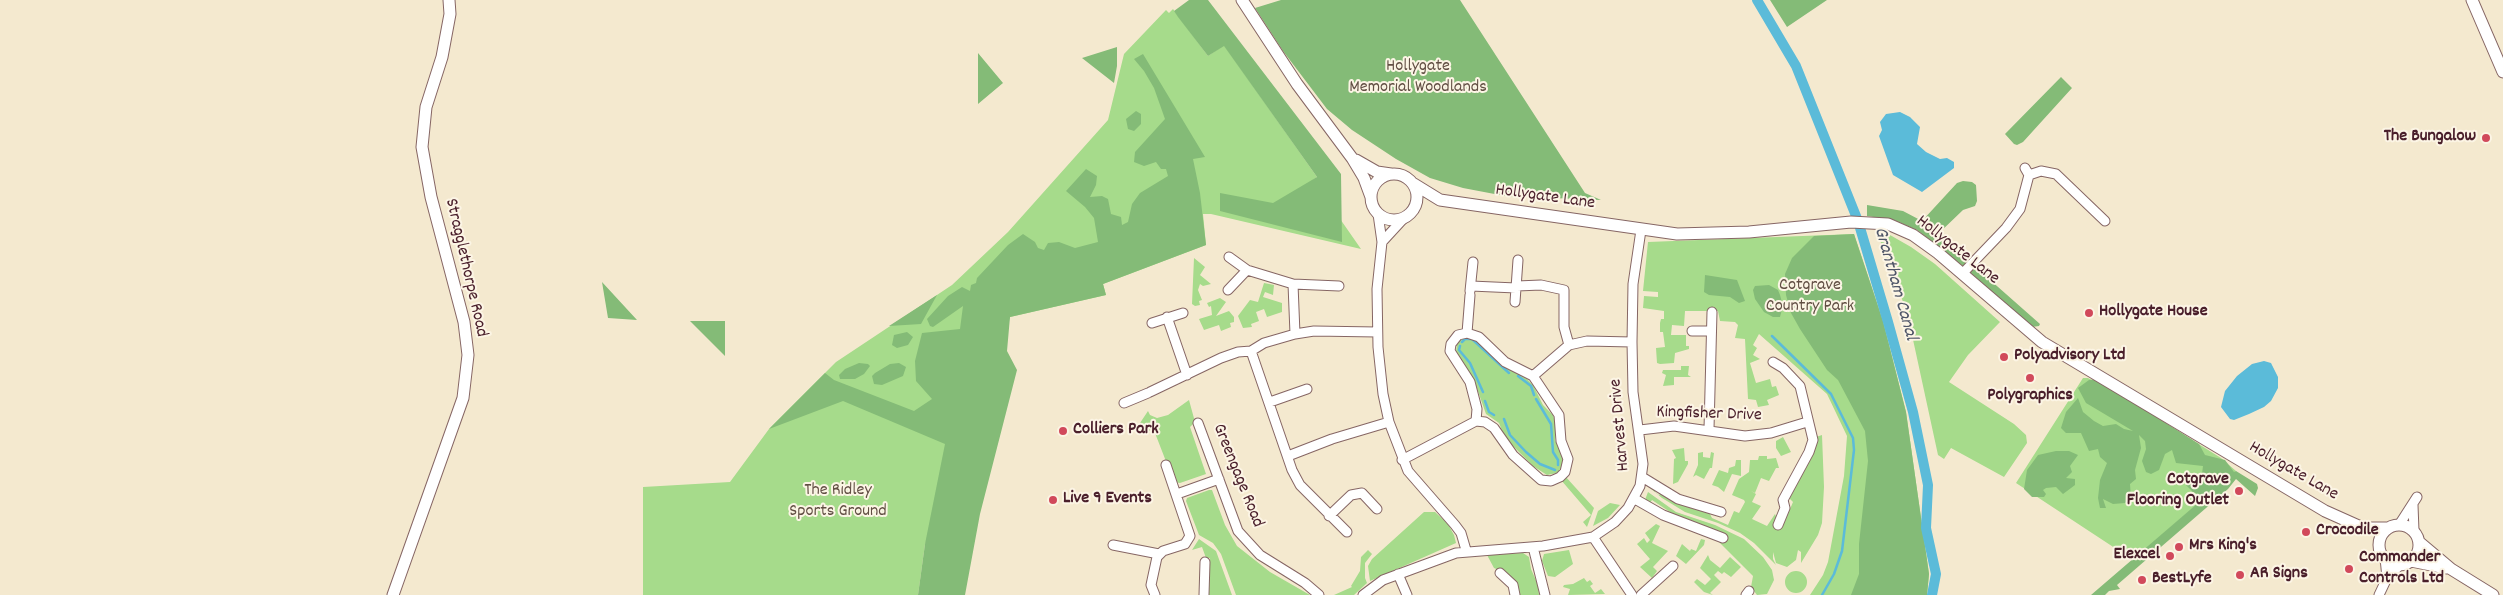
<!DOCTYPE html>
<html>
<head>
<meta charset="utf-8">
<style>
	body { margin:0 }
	canvas { display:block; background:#f4e9cf }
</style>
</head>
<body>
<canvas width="2503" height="595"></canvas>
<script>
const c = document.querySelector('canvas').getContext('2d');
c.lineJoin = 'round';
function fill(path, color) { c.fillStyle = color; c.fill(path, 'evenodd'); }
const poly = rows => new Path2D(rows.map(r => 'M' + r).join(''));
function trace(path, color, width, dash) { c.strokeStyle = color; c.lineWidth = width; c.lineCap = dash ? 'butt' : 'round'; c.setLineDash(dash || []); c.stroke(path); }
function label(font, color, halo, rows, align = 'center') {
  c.font = font + ' Dekko,sans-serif'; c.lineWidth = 4; c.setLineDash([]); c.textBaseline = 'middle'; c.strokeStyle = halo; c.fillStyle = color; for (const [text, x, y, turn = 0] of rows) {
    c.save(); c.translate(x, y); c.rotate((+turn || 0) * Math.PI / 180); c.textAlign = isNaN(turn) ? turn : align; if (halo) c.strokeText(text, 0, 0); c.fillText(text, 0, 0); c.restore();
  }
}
const green = poly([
	[1173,9,1208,56,1224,45,1317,177,1313,180,1361,249,1211,214,1203,214,1206,245,1103,284,1106,295,1010,317,974,462,925,544,918,595,643,595,643,487,730,482,769,429,836,362,952,285,1008,232,1108,120,1124,54,1166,10,1169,13],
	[1854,234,1883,321,1906,412,1929,574,1927,595,1810,595,1823,575,1828,562,1844,476,1847,436,1827,394,1759,334,1753,345,1757,348,1753,355,1760,359,1750,363,1756,383,1770,379,1772,387,1776,386,1779,395,1767,400,1769,405,1758,407,1756,400,1748,399,1745,339,1735,338,1738,325,1735,322,1720,321,1718,311,1685,311,1684,326,1672,325,1671,335,1686,335,1686,346,1689,346,1689,349,1675,353,1674,363,1660,364,1657,363,1656,348,1665,347,1663,332,1660,332,1660,323,1661,319,1664,319,1664,311,1643,308,1644,296,1658,297,1658,292,1643,291,1648,242],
	[1878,235,1890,235,1911,247,1935,264,2000,322,1968,355,1949,382,2014,424,2026,435,2027,443,2004,477,1951,448,1944,459,1938,455,1912,335,1902,299],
	[1194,258,1205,267,1200,275,1211,284,1203,286,1200,284,1198,290,1202,300,1199,301,1200,305,1195,306,1192,304],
	[1264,283,1274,285,1273,295,1265,292,1263,297,1282,303,1282,312,1267,317,1264,309,1256,312,1259,321,1251,324,1252,327,1243,328,1238,316,1250,300,1258,302],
	[1220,298,1226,302,1216,316,1229,311,1234,317,1234,322,1230,323,1231,327,1221,331,1219,325,1204,330,1199,319,1212,315,1211,306,1209,307,1207,303],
	[1466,336,1478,341,1502,366,1527,379,1533,385,1543,405,1553,415,1556,425,1555,440,1564,461,1560,471,1557,473,1547,475,1533,466,1505,438,1499,423,1486,414,1474,380,1456,352,1457,343],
	[1681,366,1689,366,1688,375,1691,377,1674,377,1674,385,1663,386,1666,375,1662,373,1663,370,1681,370],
	[2083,378,2088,378,2149,413,2221,458,2236,471,2133,560,2016,483],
	[1189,400,1195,422,1190,427,1206,474,1180,483,1174,482,1155,433,1138,426,1148,411,1150,415,1157,418,1168,415],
	[1822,435,1824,487,1822,523,1818,535,1801,563,1801,552,1798,550,1796,560,1787,567,1776,563,1773,552,1773,559,1776,565,1754,543,1740,533,1718,523,1685,512,1662,498,1650,488,1656,489,1655,492,1659,495,1661,493,1687,507,1709,512,1712,518,1728,525,1734,511,1739,513,1745,502,1744,500,1732,495,1739,479,1749,472,1750,460,1758,460,1759,456,1767,456,1767,459,1776,458,1779,468,1776,468,1769,481,1761,478,1755,493,1751,491,1756,494,1752,502,1761,506,1752,519,1767,526,1775,514,1777,519,1775,524,1782,528,1793,502,1789,498,1810,455,1812,456,1814,453,1816,437],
	[1783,437,1791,452,1781,456,1776,448,1776,441],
	[1684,448,1685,461,1688,461,1688,464,1678,482,1673,484,1674,459,1676,458,1672,450],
	[1703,452,1703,457,1710,458,1711,452,1714,453,1712,468,1710,468,1704,479,1696,475,1693,477,1698,465,1698,453],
	[1736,460,1741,460,1741,476,1732,474,1724,492,1718,487,1712,485,1719,470,1728,473,1729,468,1735,466],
	[1565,476,1594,508,1587,527,1583,522,1591,515,1561,480],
	[1209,490,1212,490,1225,525,1237,546,1270,572,1310,595,1236,595,1221,554,1213,543,1199,535,1186,501,1187,498],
	[1648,492,1676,512,1715,525,1744,539,1763,557,1772,570,1774,580,1767,594,1757,595,1751,587,1753,576,1719,542,1723,542,1716,530,1673,514,1652,500,1650,503,1645,500],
	[1610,503,1620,505,1608,518,1593,526,1598,511],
	[1424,512,1435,512,1448,524,1454,535,1456,543,1370,581,1368,566,1372,559],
	[1656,524,1660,526,1652,543,1668,551,1653,567,1657,571,1652,578,1640,567,1650,559,1637,544,1644,538,1647,543,1650,540,1645,533],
	[1199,539,1216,551,1232,595,1209,595,1210,558,1206,558,1202,547,1192,550],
	[1701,539,1705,540,1704,545,1686,564,1676,556,1682,544,1690,551,1691,549,1696,551],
	[1368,550,1372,554,1365,563,1365,578,1367,583,1354,595,1334,595,1352,587,1351,586,1360,571,1361,557],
	[1569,550,1573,564,1555,577,1548,576,1542,561,1544,554],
	[1523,553,1529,557,1531,569,1538,585,1539,595,1520,595,1512,579,1508,574,1494,568,1487,555],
	[1708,555,1710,560,1720,568,1730,557,1741,567,1731,577,1724,572,1722,574,1718,571,1714,575,1721,582,1710,593,1713,595,1704,592,1694,582,1697,579,1705,585,1711,579,1700,568],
	'1785 582a11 11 0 1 1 22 0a11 11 0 1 1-22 0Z',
	[1584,578,1587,582,1590,580,1593,584,1590,586,1595,593,1601,589,1605,594,1568,595,1570,589,1563,587,1564,585,1573,584]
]);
const forest = poly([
	[1189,0,1208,0,1341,174,1342,242,1220,211,1220,193,1273,203,1317,177,1224,46,1208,56,1178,17,1174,11],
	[1281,0,1460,0,1585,193,1601,200,1505,196,1463,188,1430,178,1396,159,1352,130,1327,109,1283,51,1255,8],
	[1770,0,1827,0,1787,27],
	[1117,47,1117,66,1114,83,1082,58],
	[978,53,1003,83,978,104],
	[1143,54,1205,157,1193,159,1200,193,1206,245,1103,284,1106,295,1010,317,1007,351,1017,370,980,514,965,595,918,595,925,544,945,444,843,401,769,429,825,373,834,380,914,411,932,399,916,381,915,361,922,333,960,329,963,306,933,327,930,326,927,319,948,296,962,287,970,291,971,285,976,283,977,278,1008,245,1023,234,1035,242,1038,248,1044,250,1048,243,1059,242,1075,248,1098,242,1094,218,1085,207,1066,191,1086,169,1097,176,1096,185,1090,197,1102,196,1108,199,1111,214,1121,217,1122,225,1128,222,1132,204,1140,193,1168,176,1166,169,1161,169,1156,162,1144,166,1134,162,1135,152,1165,119,1154,88,1144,71,1134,59],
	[2061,77,2072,88,2023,142,2017,145,2014,144,2005,134],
	[1136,111,1141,114,1141,124,1134,131,1128,129,1126,119],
	[1963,181,1972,182,1976,185,1977,201,1975,206,1963,210,1938,234,2040,324,2039,326,2032,327,1964,267,1917,230,1894,220,1867,216,1867,205,1903,211,1922,221,1957,183],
	[1854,234,1883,321,1906,412,1929,574,1927,595,1851,595,1859,574,1859,544,1868,461,1865,431,1838,380,1827,370,1800,329,1791,313,1786,295,1785,274,1792,258,1814,236],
	[1705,275,1737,280,1745,301,1739,303,1730,297,1709,295,1704,292],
	[602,282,637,320,608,318],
	[1769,285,1778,290,1780,295,1783,306,1780,317,1773,317,1764,312,1755,299,1753,290,1755,286],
	[937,295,921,324,889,326],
	[690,321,725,321,725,356],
	[907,332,913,337,908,345,897,348,892,345,894,335],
	[859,363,868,364,870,366,864,374,855,379,840,379,839,375,845,369],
	[899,363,906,367,903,376,882,385,874,384,872,376,875,373,890,364],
	[2096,379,2199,444,2205,455,2225,460,2234,472,2236,471,2257,484,2258,488,2255,496,2236,479,2228,489,2117,585,2120,589,2109,591,2105,595,2091,595,2205,497,2193,492,2186,485,2192,477,2202,474,2203,466,2176,463,2172,450,2165,454,2159,470,2151,474,2146,472,2142,461,2146,449,2145,441,2139,435,2141,448,2135,470,2136,479,2130,484,2131,499,2125,503,2113,504,2103,499,2106,508,2100,508,2098,498,2100,480,2107,463,2100,457,2098,449,2089,451,2081,433,2066,433,2061,428,2066,412,2078,398,2083,412,2094,421,2103,426,2116,424,2124,429,2133,431,2086,403,2078,388,2089,380],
	[2056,451,2069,451,2078,455,2070,466,2072,472,2066,478,2075,479,2075,485,2063,494,2056,487,2046,488,2043,490,2046,494,2044,497,2032,497,2024,489,2027,470,2038,455]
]);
const water = poly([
	[1900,112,1910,117,1920,127,1917,144,1926,152,1940,159,1947,158,1954,162,1954,168,1922,192,1893,175,1879,136,1882,130,1880,122,1886,114],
	[2264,361,2271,363,2278,377,2278,388,2271,401,2264,407,2249,414,2234,420,2230,419,2221,407,2225,391,2237,376,2252,364]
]);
const stream = poly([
	[1772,336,1831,394,1853,438,1854,450,1842,551,1834,574,1822,595],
	[1462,342,1465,339,1472,339,1509,373],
	[1460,346,1459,350,1470,363,1483,392],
	[1518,376,1531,386,1534,395],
	[1536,399,1551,424,1553,452,1558,460,1558,465],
	[1485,401,1489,412,1494,415],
	[1504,419,1510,435,1526,452,1540,464,1555,470]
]);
const canal = poly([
	[1757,0,1796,66,1858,221,1888,322,1913,412,1928,485,1926,528,1936,574,1932,595]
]);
const minor = poly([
	[2029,175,2041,171,2056,174,2105,221],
	[1378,214,1382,242,1377,289,1378,347,1383,394,1389,422,1408,471,1455,525,1461,533,1466,550],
	[1382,242,1405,217],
	[1229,257,1247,270,1293,284,1295,334],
	[1962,274,2006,228,2020,209,2029,175,2025,168],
	[1293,284,1339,286],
	[1471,286,1516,288],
	[1517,286,1541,285,1564,290,1564,327,1569,345],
	[1228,290,1247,270],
	[1470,291,1473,262],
	[1515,302,1518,260],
	[1167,317,1187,375],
	[1152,323,1183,313],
	[1692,331,1711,331],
	[1467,333,1479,337,1505,362,1533,376,1559,415,1561,441,1568,459,1565,472,1560,477,1551,481,1541,480,1513,455,1494,428,1485,422,1476,421,1477,409,1470,382,1450,351,1451,344,1458,335,1467,333],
	[1467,333,1470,295],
	[1251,351,1292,470,1300,485,1347,532],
	[1773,362,1783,368,1800,386,1813,440,1809,452,1783,500,1785,508,1778,525],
	[1533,376,1569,345,1587,341,1632,342],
	[1150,392,1221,358,1238,352,1251,351,1264,343,1295,334,1314,331,1377,332],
	[1270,402,1307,389],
	[1124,403,1148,393],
	[1198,423,1238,531,1260,555,1305,583,1319,595],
	[1709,429,1712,312],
	[1640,430,1674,426,1745,436,1771,433,1807,422],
	[1288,456,1332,439,1389,422],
	[1402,460,1476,421],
	[1642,477,1678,499,1721,512],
	[1177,494,1219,479],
	[1635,499,1663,515,1723,538],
	[2413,505,2414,531],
	[1329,516,1351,495,1362,493,1377,509],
	[2399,525,2417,497],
	[1593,537,1632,595],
	[1113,545,1159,554],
	[1533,547,1545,595],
	[2385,558,2387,578],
	[1500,573,1513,585,1515,595],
	[1398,574,1407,595],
	[1155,595,1151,585,1157,557,1163,551,1185,544,1190,536,1166,465],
	[1204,595,1205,562],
	[1363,595,1383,580,1456,553,1543,546,1593,537,1615,522,1628,508,1640,486,1643,464,1633,392,1632,342,1633,284,1641,230],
	[1641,595,1673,566],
	[1746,595,1749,591],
	[2379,595,2387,578,2401,564]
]);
const tertiary = poly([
	[1242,0,1297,84,1352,158,1364,178,1371,197],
	[2472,0,2503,72],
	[1356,160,1377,172,1391,174],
	'1371 197a23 23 0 1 1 46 0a23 23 0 1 1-46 0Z',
	[1414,184,1440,200,1677,234,1749,232,1851,222,1888,224,1913,235,1938,253,2042,342,2325,511,2363,528,2387,528],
	'2379 545a20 20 0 1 1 40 0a20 20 0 1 1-40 0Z',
	[2419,542,2451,569,2493,595],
	[2411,561,2446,568],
	[393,595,463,398,468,355,464,322,431,197,422,147,426,107,442,57,450,14,449,0]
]);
const markers = [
	[2486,138,5,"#d1495b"],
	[2089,313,5,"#d1495b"],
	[2004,357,5,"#d1495b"],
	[2030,378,5,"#d1495b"],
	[1063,431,5,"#d1495b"],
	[2239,491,5,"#d1495b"],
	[1053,500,5,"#d1495b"],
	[2306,532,5,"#d1495b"],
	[2179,547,5,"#d1495b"],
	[2170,556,5,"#d1495b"],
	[2349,569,5,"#d1495b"],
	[2240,575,5,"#d1495b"],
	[2142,580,5,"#d1495b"]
];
const parkNames = [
	["Hollygate",1418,68],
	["Memorial Woodlands",1418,89],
	["Cotgrave",1810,287],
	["Country Park",1810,308],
	["The Ridley",838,492],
	["Sports Ground",838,513]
];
const poiNames = [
	["The Bungalow",2476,138,"right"],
	["Hollygate House",2099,313],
	["Polyadvisory Ltd",2014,357],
	["Polygraphics",2030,397,"center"],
	["Colliers Park",1073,431],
	["Cotgrave",2229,481,"right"],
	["Flooring Outlet",2229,502,"right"],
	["Live 9 Events",1063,500],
	["Crocodile",2316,532],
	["Mrs King's",2189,547],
	["Elexcel",2160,556,"right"],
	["Commander",2359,559],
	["Controls Ltd",2359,580],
	["AR Signs",2250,575],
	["BestLyfe",2152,580]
];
const streetNames = [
	["Hollygate Lane",1545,198,8],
	["Hollygate Lane",1957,251,38],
	["Stragglethorpe Road",465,268,77],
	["Kingfisher Drive",1709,415,2],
	["Harvest Drive",1621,425,-95],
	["Hollygate Lane",2293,472,30],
	["Greengage Road",1237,476,68]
];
const waterNames = [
	["Grantham Canal",1894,284,74]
];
fill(green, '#a6db8b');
fill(forest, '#84bb77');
fill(water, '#5bbbd9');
trace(stream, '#5bbbd9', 2.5);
trace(canal, '#5bbbd9', 10);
trace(minor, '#866664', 11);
trace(tertiary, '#866664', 13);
trace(minor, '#fff', 9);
trace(tertiary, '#fff', 11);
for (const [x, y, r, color] of markers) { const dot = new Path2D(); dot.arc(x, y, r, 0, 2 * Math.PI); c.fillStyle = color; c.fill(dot); trace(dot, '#fcf5e5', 2); }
label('18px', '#614e43', '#fcf5e5', parkNames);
label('bold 18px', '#4a1f2b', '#fcf5e5', poiNames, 'left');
label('18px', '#4a1f2b', '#fcf5e5', streetNames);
label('italic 19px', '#505668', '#fcf5e5', waterNames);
</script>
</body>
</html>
